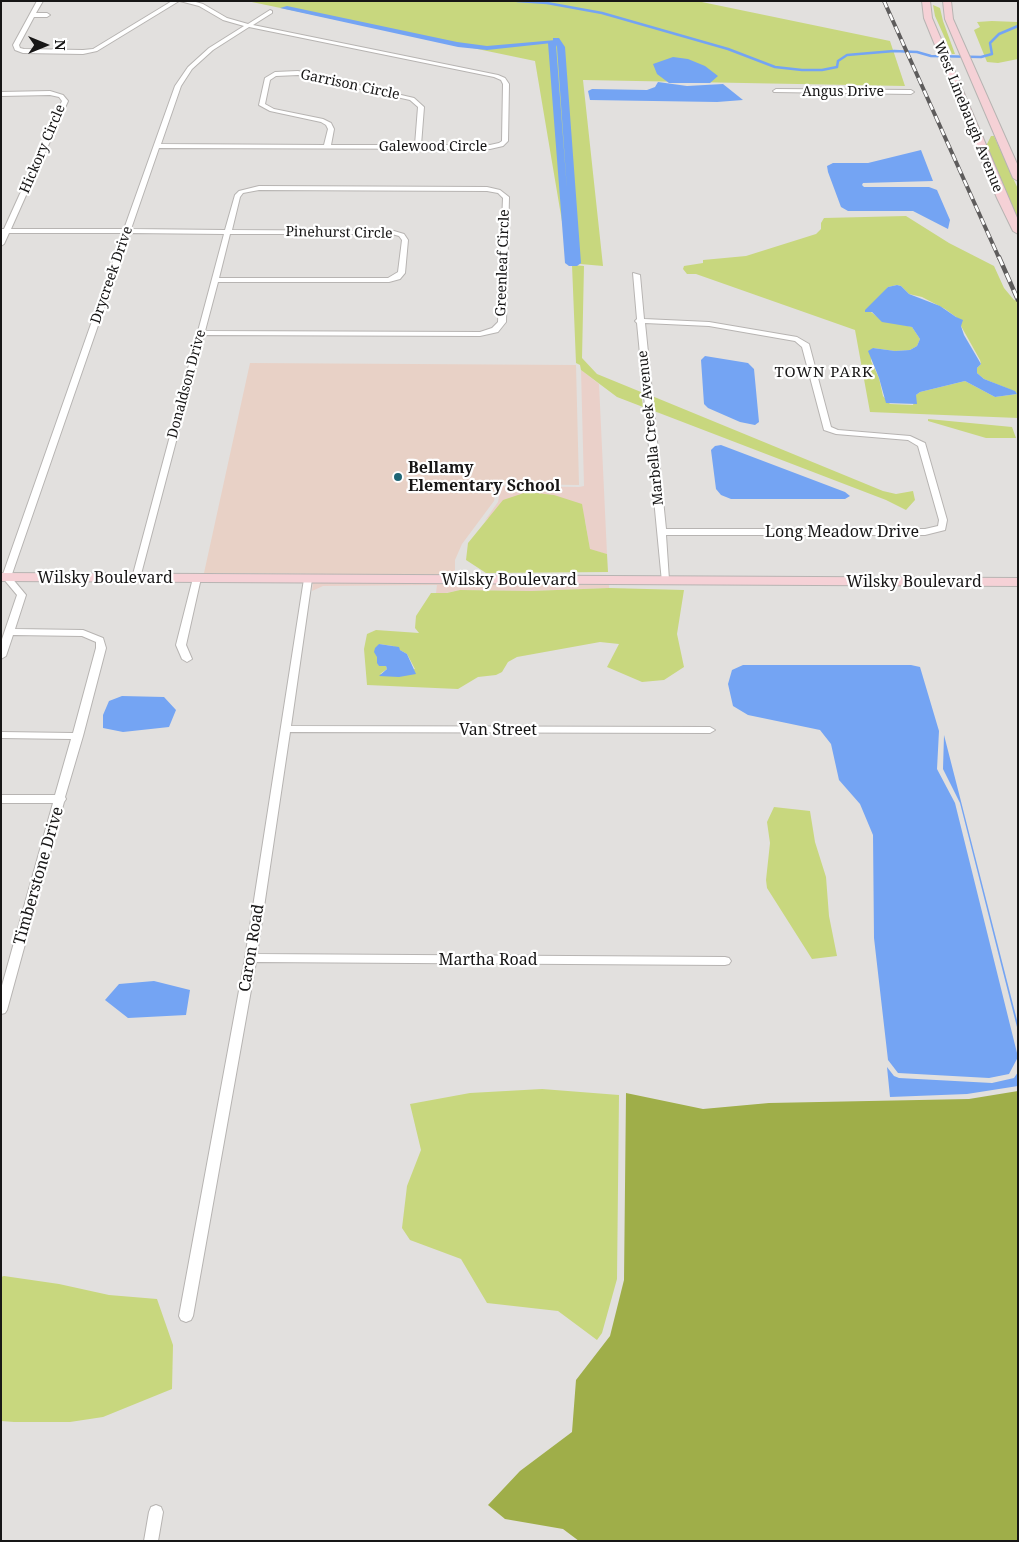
<!DOCTYPE html>
<html>
<head>
<meta charset="utf-8">
<style>
	body { margin:0 }
	#map { position:relative; width:1019px; height:1542px; overflow:hidden; background:#e2e0de; font-family:"Noto Serif",serif }
	canvas { display:block }
	.frame { position:absolute; inset:0; border:2px solid #171616; pointer-events:none }
	.north { position:absolute; left:20px; top:20px; width:50px; height:50px; -webkit-text-stroke:4px #fff; paint-order:stroke; rotate:90deg; font-size:14px; font-weight:700; line-height:20px; text-align:center; color:#171616 }
	.north::after { content:''; display:block; margin:auto; width:18px; height:22px; background:#171616; clip-path:polygon(50% 0,100% 100%,50% 72%,0 100%) }
</style>
</head>
<body>
<div id="map">
<canvas width="1019" height="1542"></canvas>
<div class="frame"></div>
<div class="north">N</div>
</div>
<script>
const c = document.querySelector('canvas').getContext('2d');
c.lineJoin = 'round';
function fill(path, color) { c.fillStyle = color; c.fill(path, 'evenodd'); }
const poly = rows => new Path2D(rows.map(r => 'M' + r).join(''));
function trace(path, color, width, dash) { c.strokeStyle = color; c.lineWidth = width; c.lineCap = dash ? 'butt' : 'round'; c.setLineDash(dash || []); c.stroke(path); }
function label(font, color, halo, rows, align = 'center') {
  c.font = font + ' "Noto Serif",serif'; c.lineWidth = 4.5; c.setLineDash([]); c.textBaseline = 'middle'; c.strokeStyle = halo; c.fillStyle = color; for (const [text, x, y, turn = 0] of rows) {
    c.save(); c.translate(x, y); c.rotate((+turn || 0) * Math.PI / 180); c.textAlign = isNaN(turn) ? turn : align; if (halo) c.strokeText(text, 0, 0); c.fillText(text, 0, 0); c.restore();
  }
}
const industrial = poly([
	[581,370,599,384,607,554,590,550,585,520,488,518,484,522,498,502,501,486,579,487,584,486],
	[313,582,609,583,609,588,531,591,460,590,446,593,436,593,437,585,323,586,312,591]
]);
const education = poly([
	[250,363,576,365,579,485,497,484,494,501,462,544,455,560,455,575,204,573]
]);
const green = poly([
	[247,1,697,1,890,41,905,86,583,80,603,266,569,263,535,61],
	[933,5,940,8,943,21,955,54,952,54,935,16],
	[992,21,1018,22,1018,59,998,63,987,62,974,30,980,27,977,22],
	[991,136,994,136,1018,189,1018,222,986,146],
	[906,216,949,243,994,266,1004,288,1014,300,1018,301,1018,418,870,412,855,330,696,274,687,274,683,269,684,266,703,263,703,260,746,256,816,234,821,229,821,223,824,218],
	[897,285,901,286,909,294,922,297,945,309,956,317,980,360,981,364,977,368,977,373,984,379,1014,391,1017,394,995,397,965,381,920,392,916,395,913,405,890,404,883,396,879,378,871,361,873,348,895,351,910,350,917,346,920,339,912,327,880,319,871,312,888,287],
	[572,265,584,266,582,358,597,374,641,392,643,407,617,397,581,370,580,365,576,363],
	[652,396,883,491,896,494,913,491,915,500,906,510,886,500,654,411],
	[928,419,1012,427,1016,438,986,438,928,421],
	[527,492,554,495,582,504,590,549,607,554,608,572,486,573,466,560,468,543,503,500],
	[609,588,684,590,677,634,684,667,664,680,642,682,607,667,619,644,600,642,517,657,508,662,502,672,496,675,478,677,458,689,367,685,364,649,367,634,376,630,419,633,415,628,416,616,431,593,447,593,460,590,531,591],
	[379,644,393,646,407,654,415,669,380,674,387,669,386,666,379,666,377,653],
	[774,807,810,811,815,842,826,877,829,916,837,956,812,959,767,888,766,880,770,843,767,822],
	[542,1089,619,1095,617,1279,602,1333,597,1340,558,1311,487,1303,461,1259,410,1240,402,1228,407,1186,421,1150,410,1104,470,1093],
	[4,1276,59,1284,109,1295,157,1299,173,1345,172,1389,103,1417,70,1422,14,1422,1,1421,1,1277]
]);
const forest = poly([
	[1018,1091,1018,1541,579,1541,563,1529,505,1519,488,1505,520,1471,572,1432,576,1380,610,1336,624,1280,626,1093,703,1109,769,1103,969,1099]
]);
const water = poly([
	[287,6,457,42,487,46,556,40,552,43,487,50,458,47,280,8],
	[673,57,688,59,705,66,718,76,710,83,669,83,657,74,653,64],
	[658,82,687,86,723,84,743,100,717,102,590,100,588,91,592,89,647,90,655,87],
	[921,150,933,181,863,183,862,185,864,187,929,187,937,190,950,220,948,229,913,211,848,211,841,207,828,172,827,166,833,163,868,163],
	[897,285,901,286,909,294,940,306,956,317,963,320,961,326,964,335,981,364,977,368,977,373,984,379,1015,391,1017,394,995,397,965,381,920,392,916,395,917,404,886,403,879,378,868,351,873,348,895,351,910,350,917,346,920,339,912,327,882,322,872,312,865,312,865,310,888,287],
	[705,356,748,363,754,369,759,422,755,425,740,422,708,408,704,404,701,360],
	[721,445,845,492,850,496,845,499,731,499,721,495,716,489,711,450,715,446],
	[379,644,399,647,400,650,407,654,416,674,399,677,379,676,387,669,386,666,379,666,377,663,377,657,374,652,375,648],
	[743,665,911,665,920,667,939,731,937,769,955,803,1018,1057,1009,1074,989,1078,898,1073,888,1060,874,938,873,835,860,804,839,780,831,744,820,730,748,715,733,706,728,684,732,670],
	[122,696,164,697,176,710,169,727,123,732,103,728,103,715,109,701],
	[944,735,1018,1024,1018,1031,960,803,943,769],
	[154,981,190,990,186,1015,128,1018,105,1000,119,984],
	[887,1067,894,1076,899,1078,992,1083,1014,1078,1018,1072,1018,1086,967,1094,890,1097]
]);
const stream = poly([
	[517,1,547,3,602,13,728,49,775,67,802,70,822,70,837,67,838,61,847,55,894,51,917,52,931,56,981,57,992,54,990,43,999,34,1018,26]
]);
const canal = poly([
	[553,38,559,38,565,47,581,263,577,266,569,266,565,263,548,43,553,41,553,38],
	[556,45,557,47,567,190,556,45]
]);
const minor = poly([
	[37,1,43,1,36,13,47,13,50,15,47,17,34,17,19,45,20,48,24,49,83,50,93,49,172,1,179,1,97,51,83,54,23,53,15,50,13,45,37,1],
	[180,1,192,1,203,4,227,18,248,24,270,10,272,11,272,13,253,25,498,75,505,78,509,84,508,141,503,146,490,149,159,148,131,229,225,230,235,195,239,191,259,186,487,187,500,190,509,197,506,322,498,332,480,336,204,335,140,578,136,581,132,578,224,234,130,233,11,577,26,595,15,629,83,630,103,638,106,648,83,736,65,797,66,799,64,802,7,1010,5,1013,1,1014,1,989,53,803,1,803,1,795,55,795,71,739,1,738,1,732,73,733,96,648,96,642,82,636,13,635,6,656,1,659,1,642,17,595,2,577,123,233,9,233,4,244,1,246,1,229,4,229,62,101,59,97,50,95,1,96,1,92,50,91,63,95,68,101,11,229,124,229,175,86,188,67,209,48,244,26,223,20,199,6,180,1],
	[249,27,494,77,501,80,503,84,502,141,499,143,490,145,421,145,424,107,414,98,298,71,275,72,265,78,259,105,270,111,321,122,326,125,328,129,324,145,161,144,181,86,192,69,213,50,249,27],
	[298,75,410,100,418,107,415,145,331,145,334,129,331,123,323,119,274,109,265,104,270,80,276,76,298,75],
	[259,190,487,191,498,193,503,198,498,322,492,328,480,332,205,331,218,282,389,282,400,279,405,273,408,240,404,234,394,231,232,230,240,197,243,193,259,190],
	[230,234,392,234,399,236,402,240,398,272,388,278,219,278,230,234],
	[776,89,911,90,914,92,911,94,774,92,773,91,776,89],
	[633,273,640,275,644,319,709,322,797,337,809,344,831,427,838,430,910,436,925,443,947,520,945,530,925,535,666,535,669,580,668,582,662,582,637,323,635,321,637,319,633,273],
	[645,323,709,326,795,341,802,347,824,430,836,434,908,440,918,446,939,520,938,526,925,529,666,529,645,323],
	[197,575,201,578,186,645,192,659,187,662,182,659,176,645,193,578,197,575],
	[308,576,312,579,291,726,710,727,715,730,710,733,290,732,257,954,725,957,729,958,731,961,729,964,725,965,256,962,193,1316,191,1320,186,1322,181,1320,179,1316,245,958,304,579,308,576],
	[156,1505,161,1507,163,1512,158,1541,144,1541,149,1512,151,1507,156,1505]
]);
const secondary = poly([
	[922,1,930,1,932,18,1018,220,1018,234,1013,231,997,198,924,18,922,1],
	[943,1,951,1,953,19,1018,166,1018,181,1013,178,945,19,943,1],
	[1,573,1018,578,1018,586,1,581,1,573]
]);
const railFar1 = poly([
	[884,1,999,258]
]);
const rail = poly([
	[999,257,1018,300]
]);
const markers = [
	[398,477,5,"#1f6575"]
];
const farStreetnames = [
	["Garrison Circle",350,85,12],
	["Angus Drive",843,92],
	["West Linebaugh Avenue",968,117,68],
	["Galewood Circle",433,147],
	["Hickory Circle",43,149,-67],
	["Pinehurst Circle",339,233,1],
	["Greenleaf Circle",503,263,-88],
	["Drycreek Drive",112,275,-71],
	["Donaldson Drive",187,384,-75],
	["Marbella Creek Avenue",651,428,-96]
];
const farNeighbourhoodnames = [
	["TOWN PARK",824,373]
];
const poiNames = [
	["Bellamy",408,468],
	["Elementary School",408,486]
];
const streetNames = [
	["Long Meadow Drive",842,532],
	["Wilsky Boulevard",105,578],
	["Wilsky Boulevard",509,580],
	["Wilsky Boulevard",914,582],
	["Van Street",498,730],
	["Timberstone Drive",39,876,-74],
	["Caron Road",252,948,-81],
	["Martha Road",488,960]
];
fill(industrial, '#ead0c9');
fill(education, '#e8d1c6');
fill(green, '#c8d77e');
fill(forest, '#9fae49');
fill(water, '#74a4f3');
trace(stream, '#74a4f3', 2.5);
fill(canal, '#74a4f3');
trace(minor, '#b7b4b2', 2);
trace(secondary, '#b7b4b2', 2);
fill(minor, '#fff');
fill(secondary, '#f5d1d6');
trace(railFar1, '#5e5c5c', 4);
trace(rail, '#5e5c5c', 4.5);
trace(railFar1, '#fff', 2.5, [7]);
trace(rail, '#fff', 3, [9]);
for (const [x, y, r, color] of markers) { const dot = new Path2D(); dot.arc(x, y, r, 0, 2 * Math.PI); c.fillStyle = color; c.fill(dot); trace(dot, '#fff', 2); }
label('14px', '#171616', '#fff', farStreetnames);
c.letterSpacing = '1px';
label('15px', '#171616', '#fff', farNeighbourhoodnames);
c.letterSpacing = '0px';
label('bold 16px', '#171616', '#fff', poiNames, 'left');
label('16px', '#171616', '#fff', streetNames);
</script>
</body>
</html>
